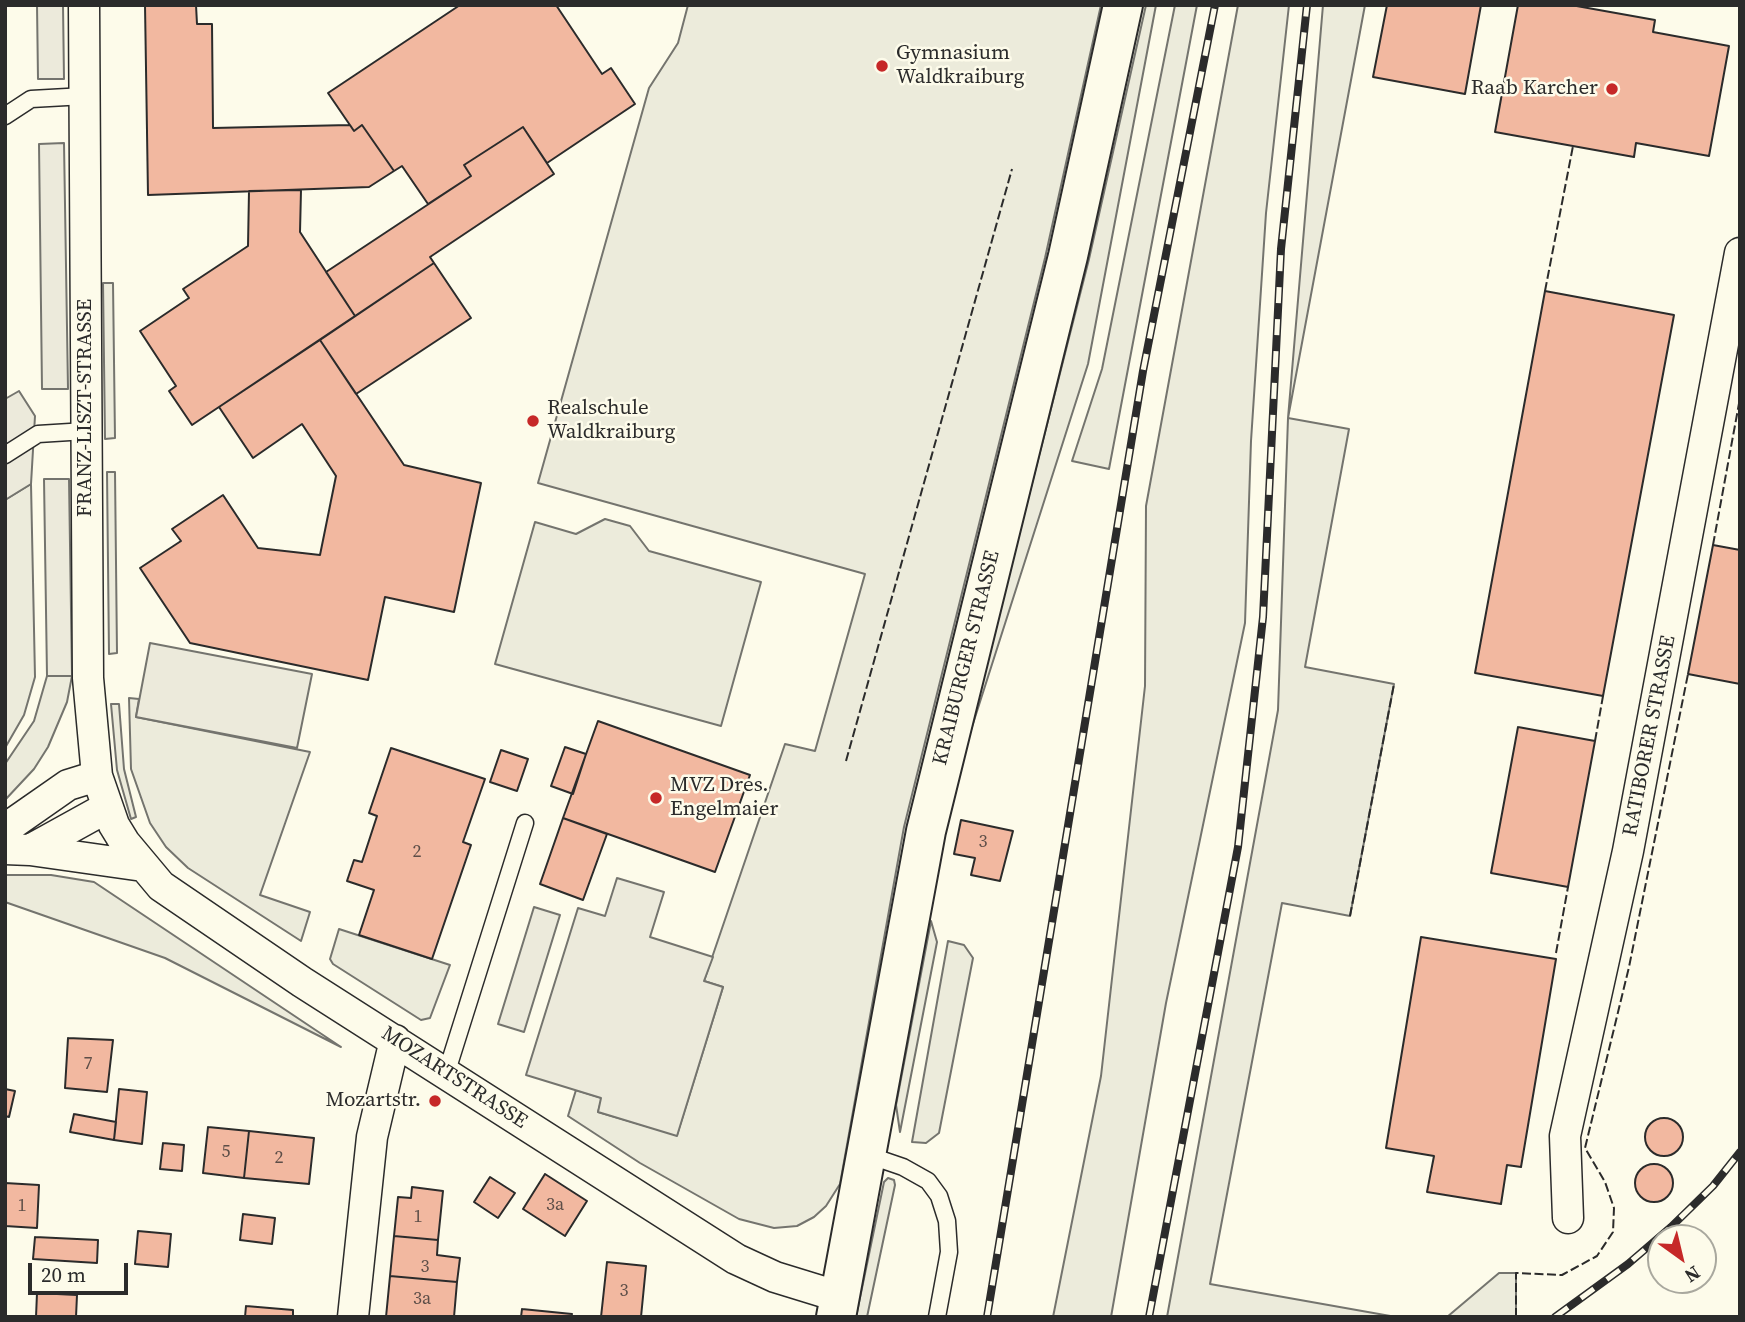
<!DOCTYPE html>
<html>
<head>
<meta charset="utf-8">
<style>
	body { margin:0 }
	#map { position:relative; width:1745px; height:1322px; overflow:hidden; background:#fdfbea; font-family:"Source Serif 4",serif }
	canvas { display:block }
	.frame { position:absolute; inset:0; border:7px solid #2b2b2b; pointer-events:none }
	.north { position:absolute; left:1647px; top:1224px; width:70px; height:70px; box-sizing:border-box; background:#fdfbea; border:2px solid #a9a89e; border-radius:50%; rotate:146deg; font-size:19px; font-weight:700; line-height:28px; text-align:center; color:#2b2b2b }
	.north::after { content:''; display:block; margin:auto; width:24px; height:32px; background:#c62828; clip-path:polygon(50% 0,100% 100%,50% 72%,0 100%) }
	.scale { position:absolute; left:28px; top:1263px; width:100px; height:32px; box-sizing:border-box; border:4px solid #2b2b2b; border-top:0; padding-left:9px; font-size:21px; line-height:24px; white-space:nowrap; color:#2b2b2b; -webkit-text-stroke:5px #fdfbea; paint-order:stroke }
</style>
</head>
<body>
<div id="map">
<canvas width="1745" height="1322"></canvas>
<div class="frame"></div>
<div class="north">N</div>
<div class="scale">20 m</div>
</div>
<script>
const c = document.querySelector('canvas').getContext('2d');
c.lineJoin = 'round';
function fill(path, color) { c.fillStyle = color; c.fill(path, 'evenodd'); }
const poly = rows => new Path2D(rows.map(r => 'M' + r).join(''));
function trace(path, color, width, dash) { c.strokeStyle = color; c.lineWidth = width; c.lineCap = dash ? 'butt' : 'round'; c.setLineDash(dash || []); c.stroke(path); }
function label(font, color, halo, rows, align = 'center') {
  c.font = font + ' "Source Serif 4",serif'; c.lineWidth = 5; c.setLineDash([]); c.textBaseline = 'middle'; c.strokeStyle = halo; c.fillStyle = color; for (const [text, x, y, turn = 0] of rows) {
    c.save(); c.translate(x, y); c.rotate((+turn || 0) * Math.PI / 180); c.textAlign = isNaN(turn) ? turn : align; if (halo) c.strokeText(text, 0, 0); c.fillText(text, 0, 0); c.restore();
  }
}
const green = poly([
	[688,5,1101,5,1045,258,904,827,840,1184,826,1206,814,1217,797,1226,774,1228,739,1219,640,1163,568,1116,576,1090,602,1098,598,1112,677,1135,723,987,704,981,785,744,815,751,865,574,538,483,649,88,678,43,688,5],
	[1146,5,1156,5,1088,364,963,755,1089,259,1146,5],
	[1175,5,1197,5,1109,469,1072,461,1102,369,1175,5],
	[1238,5,1289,5,1266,213,1251,441,1245,623,1166,1003,1111,1317,1053,1317,1101,1076,1145,686,1146,506,1238,5],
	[1323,5,1365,5,1288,418,1349,429,1305,667,1394,684,1350,916,1282,903,1210,1284,1396,1317,1167,1317,1278,710,1288,418,1323,5],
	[103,283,113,283,115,438,105,439,103,283],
	[107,472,115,472,117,653,109,654,107,472],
	[31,484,35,677,24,715,5,748,5,500,31,484],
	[605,519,630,526,649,551,761,582,721,726,495,664,535,522,576,534,605,519],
	[47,676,72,676,67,702,48,747,34,769,5,800,5,764,34,721,47,676],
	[129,698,139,699,136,717,310,752,260,895,310,912,301,941,188,868,166,847,150,823,131,769,129,698],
	[111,704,119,704,124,769,136,817,131,819,117,770,111,704],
	[5,875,51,875,94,882,341,1047,165,958,5,902,5,875],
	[931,921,937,942,900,1132,896,1105,931,921],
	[339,929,450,965,430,1018,421,1020,333,964,330,959,339,929],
	[948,941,964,945,973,958,939,1133,926,1143,912,1142,948,941],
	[888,1178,894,1180,895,1185,867,1317,856,1317,884,1182,888,1178],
	[1499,1273,1516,1273,1516,1317,1447,1317,1499,1273]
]);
const parking = poly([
	[37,5,63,5,64,79,38,79,37,5],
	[64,143,68,389,42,389,39,144,64,143],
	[19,391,35,416,31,484,5,500,5,399,19,391],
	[44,479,69,479,72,676,47,676,44,479],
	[150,643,312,674,297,748,136,717,150,643],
	[617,878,664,892,650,937,713,957,704,981,723,987,677,1136,598,1112,601,1098,526,1075,578,908,605,916,617,878],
	[534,907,560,915,524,1032,498,1024,534,907]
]);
const building = poly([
	[145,5,196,5,197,24,212,24,213,128,350,125,354,131,362,125,394,171,369,187,148,195,145,5],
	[460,5,556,5,602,74,611,68,635,104,547,163,523,127,464,165,471,176,428,204,402,166,394,171,362,125,354,131,328,93,460,5],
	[1387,5,1481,5,1465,94,1373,77,1387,5],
	[1518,5,1571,5,1655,20,1653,32,1729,46,1709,156,1636,143,1634,157,1495,132,1518,5],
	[523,127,554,174,430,257,434,263,355,316,326,272,471,176,464,165,523,127],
	[301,190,300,232,355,316,192,425,169,391,176,386,140,331,189,298,183,289,248,246,249,191,301,190],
	[434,263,471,318,356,394,320,340,434,263],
	[1545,291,1674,315,1603,696,1475,673,1545,291],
	[320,340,404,465,481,483,454,612,385,597,368,680,190,643,140,568,181,541,172,529,223,495,258,548,320,555,336,476,302,424,253,458,219,407,320,340],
	[1713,545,1740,550,1740,684,1688,674,1713,545],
	[598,721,750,775,715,872,563,818,598,721],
	[1518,727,1595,741,1568,887,1491,873,1518,727],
	[565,747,586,754,573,794,551,786,565,747],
	[391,748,485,779,463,842,471,845,432,959,359,935,374,890,347,881,354,860,362,862,377,816,369,813,391,748],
	[501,750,528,759,517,791,490,782,501,750],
	[563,818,607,834,583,900,540,884,563,818],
	[961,820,1013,831,1000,881,971,875,975,858,954,854,961,820],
	[1421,937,1556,959,1521,1167,1507,1165,1501,1204,1427,1192,1434,1156,1386,1148,1421,937],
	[68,1038,113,1040,107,1092,65,1088,68,1038],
	[5,1089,15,1091,9,1117,5,1116,5,1089],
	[119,1089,147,1092,142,1144,114,1140,119,1089],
	[74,1114,116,1122,114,1140,70,1132,74,1114],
	'1645 1137a19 19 0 1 1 38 0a19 19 0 1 1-38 0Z',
	[208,1127,249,1131,244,1178,203,1173,208,1127],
	[249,1131,314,1138,309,1184,244,1178,249,1131],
	[163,1143,184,1145,182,1171,160,1169,163,1143],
	'1635 1183a19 19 0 1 1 38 0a19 19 0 1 1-38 0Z',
	[545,1174,587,1201,565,1236,523,1209,545,1174],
	[490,1177,515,1193,498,1218,474,1202,490,1177],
	[5,1183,39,1185,37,1228,5,1226,5,1183],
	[412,1187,443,1191,438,1240,394,1236,398,1197,411,1198,412,1187],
	[243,1214,275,1218,272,1244,240,1240,243,1214],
	[138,1231,171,1234,168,1267,135,1264,138,1231],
	[394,1236,438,1240,437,1255,460,1258,457,1282,390,1276,394,1236],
	[35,1237,98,1240,97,1263,33,1259,35,1237],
	[607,1262,646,1266,641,1317,601,1317,607,1262],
	[390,1276,457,1282,454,1317,386,1317,390,1276],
	[37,1293,77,1295,76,1317,36,1317,37,1293],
	[246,1306,293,1310,293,1317,245,1317,246,1306],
	[522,1309,572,1314,571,1317,521,1317,522,1309]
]);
const lane = poly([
	[5,116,31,99,85,96],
	[5,455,38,434,86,431],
	[446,1074,525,823],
	[868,1155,903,1167,928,1181,939,1196,947,1221,949,1252,937,1317]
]);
const street = poly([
	[84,5,88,678,97,776,114,825,125,843,161,886,302,982,736,1259,775,1277,840,1297],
	[5,829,68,785,97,776],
	[5,849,30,850,106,808],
	[30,850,143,866],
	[1568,1218,1565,1136,1628,851,1740,253],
	[353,1317,372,1137,395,1040]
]);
const secondary = poly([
	[836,1317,926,831,1068,256,1123,5]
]);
const rail = poly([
	[987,1317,1143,371,1215,5],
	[1149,1317,1238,847,1263,617,1281,249,1307,5],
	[1555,1317,1628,1264,1671,1227,1713,1186,1740,1152]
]);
const fence = poly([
	[1545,291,1573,146],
	[1713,545,1740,398],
	[1595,741,1603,696],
	[846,761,1012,169],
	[1350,916,1394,684],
	[1556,953,1568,887],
	[1516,1317,1516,1273,1562,1275,1597,1256,1613,1232,1614,1208,1605,1182,1585,1148,1629,967,1688,674]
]);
const markers = [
	[882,66,7,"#c62828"],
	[1612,89,7,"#c62828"],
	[533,421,7,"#c62828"],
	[656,798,7,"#c62828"],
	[435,1101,7,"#c62828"]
];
const numberNames = [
	["3",983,842],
	["2",417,852],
	["7",88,1064],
	["5",226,1152],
	["2",279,1158],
	["3a",555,1205],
	["1",22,1206],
	["1",418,1217],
	["3",425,1267],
	["3",624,1291],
	["3a",422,1299]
];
const poiNames = [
	["Gymnasium",896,54],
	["Waldkraiburg",896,78],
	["Raab Karcher",1598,89,"right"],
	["Realschule",547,409],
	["Waldkraiburg",547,433],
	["MVZ Dres.",670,786],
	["Engelmaier",670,810],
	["Mozartstr.",421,1101,"right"]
];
const streetNames = [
	["FRANZ-LISZT-STRASSE",86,408,-90],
	["KRAIBURGER STRASSE",967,658,-76],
	["RATIBORER STRASSE",1650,736,-79],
	["MOZARTSTRASSE",454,1078,33]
];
fill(green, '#ecebdb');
trace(green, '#74746e', 2);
fill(parking, '#eceadb');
trace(parking, '#74746e', 2);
fill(building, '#f2b8a0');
trace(building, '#2b2b2b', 2);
trace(lane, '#2b2b2b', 19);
trace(street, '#2b2b2b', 33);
trace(secondary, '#2b2b2b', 42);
trace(lane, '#fdfbea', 16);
trace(street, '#fdfbea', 30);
trace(secondary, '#fdfbea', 38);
trace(rail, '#2b2b2b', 8);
trace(rail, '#fdfbea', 5, [16]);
trace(fence, '#2b2b2b', 2, [9, 3.5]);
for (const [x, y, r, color] of markers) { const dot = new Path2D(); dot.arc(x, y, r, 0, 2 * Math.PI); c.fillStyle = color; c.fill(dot); trace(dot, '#fdfbea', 2.5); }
label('18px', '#5d4e48', null, numberNames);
label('21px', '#2b2b2b', '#fdfbea', poiNames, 'left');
label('21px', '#2b2b2b', '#fdfbea', streetNames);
</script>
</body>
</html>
